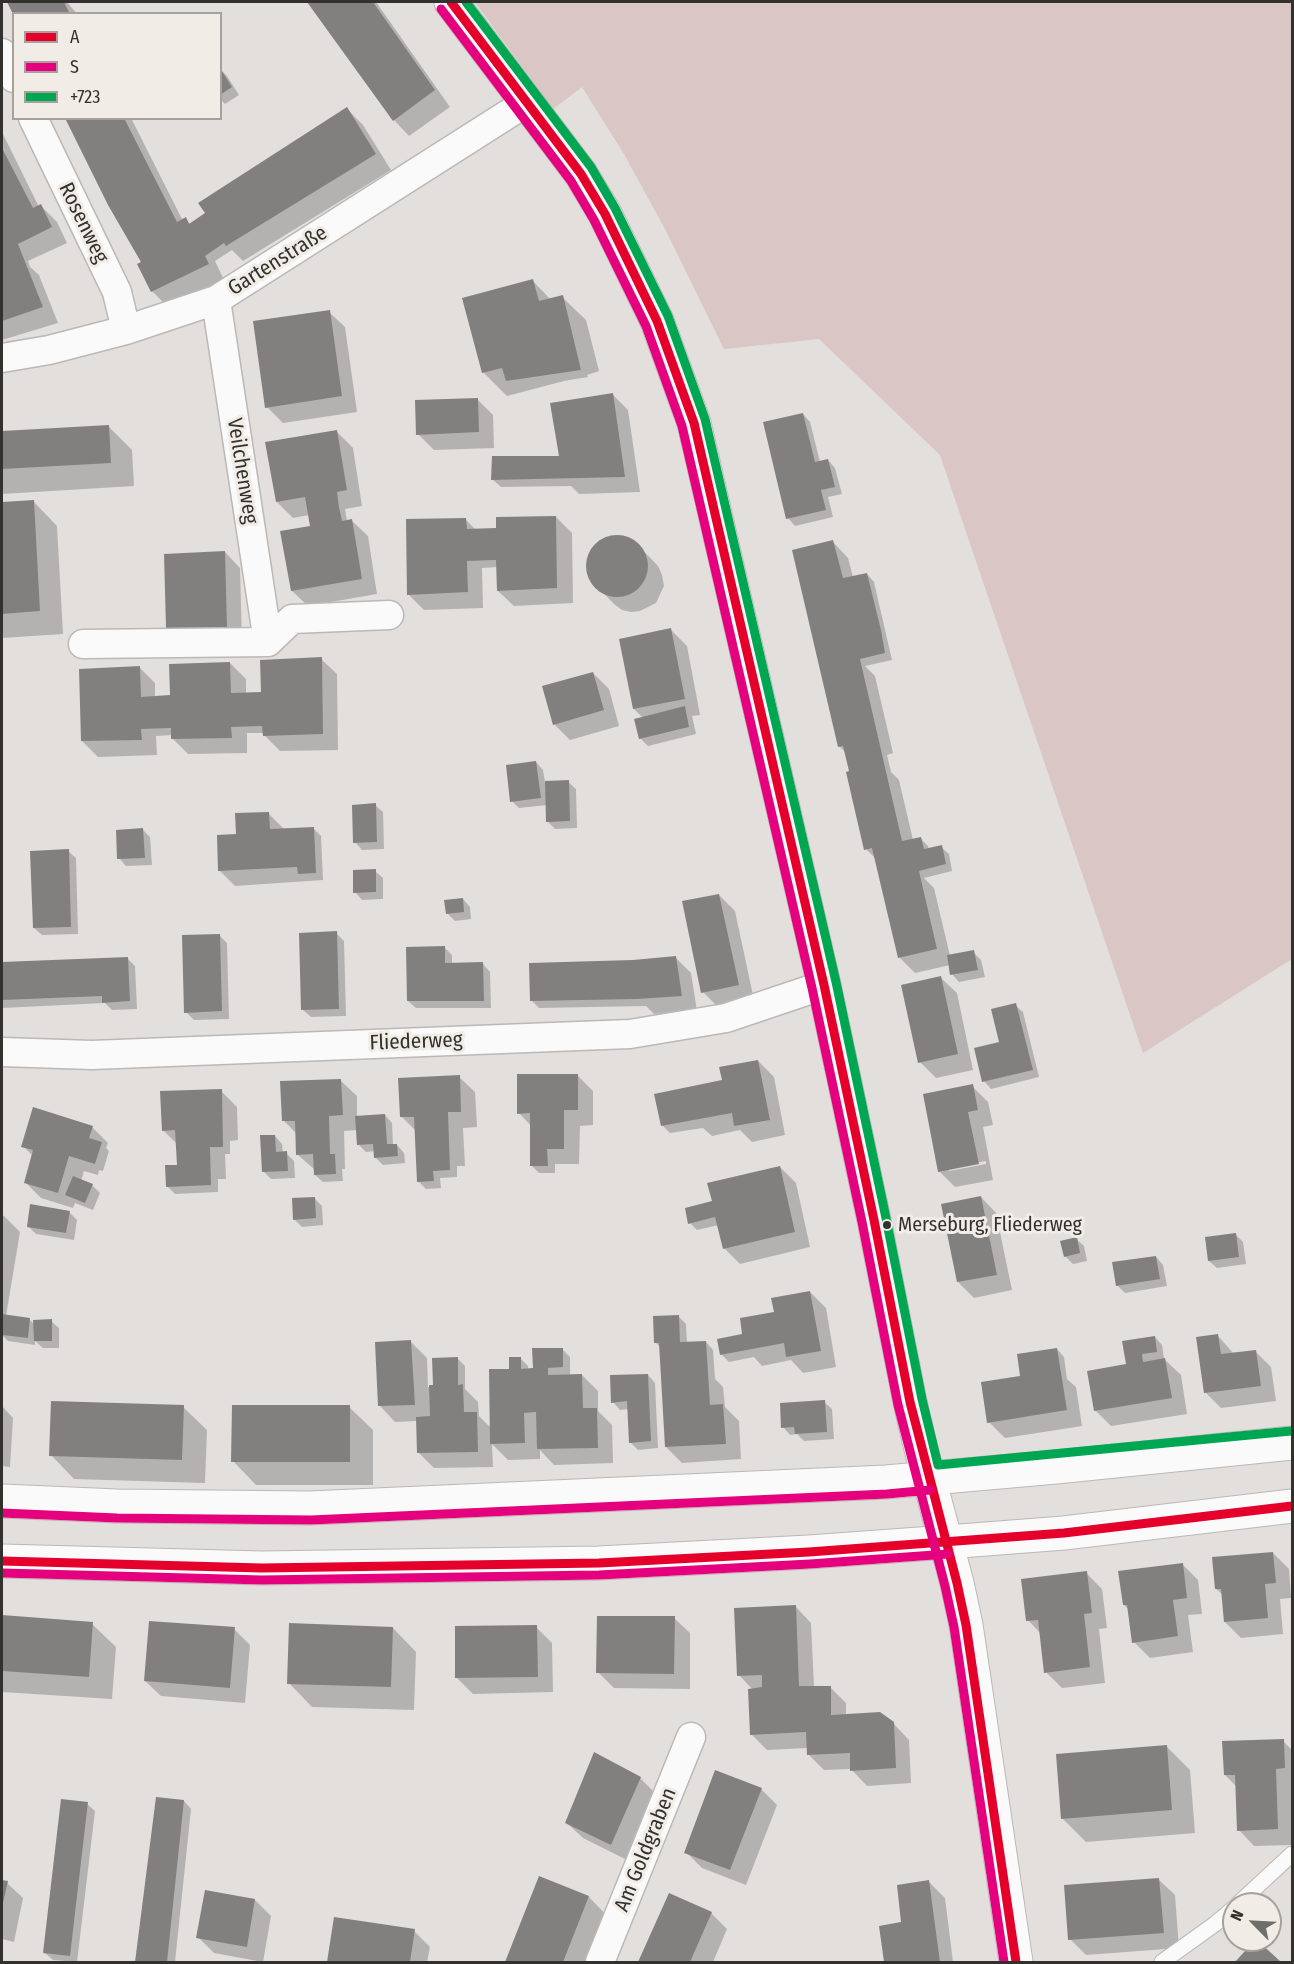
<!DOCTYPE html>
<html>
<head>
<meta charset="utf-8">
<style>
	body { margin:0 }
	#map { position:relative; width:1294px; height:1964px; overflow:hidden; background:#e2dfdc; font-family:"Fira Sans Condensed",sans-serif }
	canvas { display:block }
	.frame { position:absolute; inset:0; border:3px solid #33312e; pointer-events:none }
	.legend { position:absolute; left:12px; top:12px; width:210px; height:108px; box-sizing:border-box; background:#f2ece7; border:2px solid #a6a19d; margin:0; padding:8px 10px; list-style:none; font-size:18px; color:#33312e }
	.legend li { display:flex; align-items:center; gap:12px; height:30px }
	.legend b { width:30px; border:2px solid #a6a19d }
	.north { position:absolute; left:1222px; top:1892px; width:60px; height:60px; box-sizing:border-box; background:#f2ece7; border:2px solid #a6a19d; border-radius:50%; rotate:294deg; font-size:16px; font-weight:700; line-height:24px; text-align:center; color:#33312e }
	.north::after { content:''; display:block; margin:auto; width:21px; height:27px; background:#706e6b; clip-path:polygon(50% 0,100% 100%,50% 72%,0 100%) }
</style>
</head>
<body>
<div id="map">
<canvas width="1294" height="1964"></canvas>
<div class="frame"></div>
<ul class="legend">
<li><b style="height:8px;background:#e4002b"></b>A</li>
<li><b style="height:8px;background:#e5007d"></b>S</li>
<li><b style="height:8px;background:#00a651"></b>+723</li>
</ul>
<div class="north">N</div>
</div>
<script>
const c = document.querySelector('canvas').getContext('2d');
c.lineJoin = 'round';
function fill(path, color) { c.fillStyle = color; c.fill(path, 'evenodd'); }
const poly = rows => new Path2D(rows.map(r => 'M' + r).join(''));
function trace(path, color, width, dash) { c.strokeStyle = color; c.lineWidth = width; c.lineCap = dash ? 'butt' : 'round'; c.setLineDash(dash || []); c.stroke(path); }
function label(font, color, halo, rows, align = 'center') {
  c.font = font + ' "Fira Sans Condensed",sans-serif'; c.lineWidth = 6; c.setLineDash([]); c.textBaseline = 'middle'; c.strokeStyle = halo; c.fillStyle = color; for (const [text, x, y, turn = 0] of rows) {
    c.save(); c.translate(x, y); c.rotate((+turn || 0) * Math.PI / 180); c.textAlign = isNaN(turn) ? turn : align; if (halo) c.strokeText(text, 0, 0); c.fillText(text, 0, 0); c.restore();
  }
}
const green = poly([
	[475,2,1292,2,1292,959,1143,1053,940,455,819,339,724,349,665,229,624,154,582,87,553,109]
]);
const shadow = poly([
	[9,2,67,2,77,14,15,14],
	[309,2,376,2,450,107,409,136,394,120],
	[220,69,227,76,239,95,225,104,220,99],
	[347,109,363,125,391,170,243,261,232,250,215,261,224,280,168,307,152,291,143,263,67,118,131,118,183,221,186,219,191,225],
	[2,132,39,207,41,206,57,222,67,243,28,261,30,267,39,275,58,323,2,340,2,268,4,267,2,262],
	[532,280,551,300,562,297,586,320,599,371,587,375,588,377,564,381,507,396,483,372],
	[329,312,345,327,357,412,283,423,267,407],
	[612,394,628,410,640,492,579,494,571,486,501,487,493,480,560,457],
	[477,399,493,415,494,448,434,450,418,434],
	[803,414,810,422,820,462,828,460,835,468,842,494,828,497,833,517,795,526,788,518],
	[108,426,132,450,134,486,2,494,2,433],
	[337,432,353,448,362,506,345,509,347,521,352,521,368,536,377,594,308,606,292,591,312,527,309,515,293,518,277,502,267,444],
	[34,502,57,526,63,634,2,638,2,504],
	[556,517,572,533,573,603,514,606,498,591,498,567,482,568,483,608,424,610,408,594,465,519,476,530,495,529],
	[615,536,625,537,635,542,658,566,662,575,664,586,656,603,640,611,631,612,622,610,614,604,592,581,588,562,591,553,597,544,605,539],
	[833,542,848,558,853,577,867,574,874,582,892,660,865,666,875,676,893,753,887,755,891,772,899,780,913,840,920,838,928,846,929,850,941,847,949,854,952,871,924,878,934,888,950,956,973,952,981,960,985,977,959,982,952,974,950,965,915,973,899,957,877,860,866,849,847,754,839,746],
	[225,552,240,568,242,642,183,643,167,628],
	[671,630,687,646,700,715,692,716,696,734,648,746,640,738,643,718,634,709,621,640],
	[321,659,337,674,338,750,280,751,264,735,264,733,247,733,247,753,188,754,172,738,172,735,156,736,157,755,98,757,82,741,139,667,155,683,155,698,171,697,230,663,246,679,246,694,263,693],
	[593,673,609,689,619,726,570,740,554,724],
	[536,762,543,770,545,782,568,782,576,789,577,828,555,829,548,822,547,805,519,808,512,801],
	[375,805,383,812,384,849,362,850,355,842],
	[268,813,284,829,313,828,321,836,323,880,235,886,219,870],
	[143,830,150,837,152,865,126,866,119,858],
	[68,851,76,858,78,934,42,935,34,928],
	[375,871,383,878,383,899,362,900,355,892],
	[719,895,735,911,754,1000,719,1008,703,992],
	[463,899,470,907,471,919,455,921,447,913],
	[336,933,344,941,346,1016,311,1017,303,1010],
	[220,936,227,943,229,1019,194,1020,186,1012],
	[445,948,452,955,452,964,483,964,490,972,491,1008,416,1008,408,1001],
	[675,957,691,973,697,1011,654,1014,646,1006,539,1008,531,1000,633,962],
	[128,959,135,966,137,1009,112,1010,105,1003,2,1008,2,964],
	[941,978,957,993,973,1070,936,1078,920,1062],
	[1015,1005,1023,1012,1039,1077,991,1089,984,1081],
	[758,1061,774,1077,785,1135,752,1142,740,1130,712,1136,703,1128,670,1133,662,1125,723,1082],
	[577,1075,593,1091,593,1125,580,1126,579,1164,555,1164,555,1173,539,1173,531,1165,531,1126,519,1113],
	[459,1077,475,1092,477,1127,463,1128,465,1166,457,1166,457,1177,440,1178,441,1188,426,1189,418,1181,416,1131,402,1117],
	[341,1081,357,1096,357,1117,385,1115,392,1123,393,1145,397,1145,404,1153,405,1163,383,1165,375,1157,375,1151,366,1152,358,1144,357,1130,344,1131,345,1169,342,1169,343,1181,323,1182,315,1175,315,1170,298,1155,297,1134,283,1120],
	[972,1086,988,1102,993,1125,983,1127,993,1180,955,1187,939,1171],
	[986,1161,986,1164,949,1171,949,1168],
	[221,1091,237,1107,238,1140,230,1141,230,1154,225,1154,226,1179,218,1179,218,1192,175,1194,167,1186,178,1166,177,1144,163,1130],
	[92,1127,108,1143,106,1148,109,1151,103,1171,99,1170,98,1175,84,1171,81,1181,92,1185,100,1193,93,1210,75,1203,73,1208,41,1198,25,1182,33,1156,23,1146],
	[275,1136,282,1144,283,1153,286,1153,294,1161,295,1178,271,1179,263,1171],
	[780,1167,796,1183,810,1247,740,1264,724,1248,719,1225,697,1230,690,1223,711,1203],
	[981,1197,996,1213,1012,1290,974,1298,958,1282],
	[314,1198,322,1206,323,1225,302,1227,294,1219],
	[69,1212,77,1220,74,1240,36,1234,28,1226],
	[2,1215,4,1216,20,1232,6,1316,30,1320,35,1325,51,1321,59,1328,59,1348,43,1348,35,1341,35,1345,8,1341,2,1335],
	[1235,1234,1243,1242,1246,1264,1217,1268,1209,1261],
	[1076,1239,1084,1246,1087,1261,1073,1264,1065,1256],
	[1156,1257,1163,1265,1167,1286,1125,1293,1117,1285],
	[810,1292,826,1308,836,1367,803,1373,791,1360,762,1366,754,1357,729,1362,721,1354,775,1313],
	[678,1316,686,1324,687,1343,706,1342,713,1350,715,1379,723,1387,725,1407,739,1421,741,1459,682,1463,666,1447,661,1348,656,1343],
	[1218,1336,1234,1354,1256,1352,1271,1367,1276,1401,1221,1408,1205,1392],
	[1155,1337,1162,1345,1164,1359,1181,1375,1187,1414,1111,1426,1095,1410,1128,1365],
	[411,1342,427,1358,428,1387,435,1387,457,1358,465,1366,465,1389,478,1402,479,1416,492,1429,511,1370,520,1358,528,1366,528,1370,534,1370,562,1349,570,1357,570,1375,582,1375,598,1391,598,1411,612,1425,613,1463,554,1465,540,1450,540,1459,508,1460,492,1444,493,1467,434,1468,418,1452,418,1421,395,1422,380,1406],
	[1057,1349,1064,1357,1067,1379,1076,1387,1082,1426,1005,1438,989,1422,1023,1377],
	[648,1375,655,1383,658,1448,638,1450,630,1442,629,1409,620,1410,613,1402],
	[824,1402,832,1409,834,1439,804,1441,797,1434,790,1435,783,1427],
	[2,1406,13,1418,10,1467,2,1466],
	[183,1407,207,1430,205,1483,74,1479,51,1455],
	[349,1407,373,1430,373,1485,256,1485,233,1461],
	[1273,1553,1289,1569,1291,1598,1280,1599,1283,1634,1241,1638,1225,1622,1223,1595,1216,1589],
	[1182,1564,1198,1580,1202,1614,1188,1615,1193,1652,1150,1658,1134,1642,1129,1610,1124,1605],
	[1086,1573,1102,1589,1107,1628,1099,1629,1105,1683,1062,1688,1046,1672,1041,1634,1028,1620],
	[796,1607,811,1623,814,1687,830,1687,846,1703,846,1716,893,1723,909,1740,911,1783,867,1786,851,1769,824,1770,808,1754,808,1748,767,1750,751,1734,753,1690,739,1675],
	[2,1617,92,1624,116,1647,112,1699,2,1692],
	[674,1618,690,1633,690,1689,614,1688,598,1672],
	[536,1627,552,1643,553,1692,473,1694,457,1678],
	[393,1628,416,1652,414,1710,312,1707,289,1683],
	[234,1629,250,1645,245,1703,161,1696,145,1681],
	[1283,1741,1292,1750,1292,1845,1254,1846,1239,1830,1237,1787,1225,1775],
	[1167,1747,1190,1770,1195,1833,1086,1842,1063,1819],
	[640,1778,656,1794,627,1860,583,1838,567,1823],
	[761,1789,777,1805,746,1885,702,1868,686,1852],
	[157,1798,184,1801,191,1809,175,1962,136,1962],
	[87,1804,95,1811,77,1962,53,1960,45,1953],
	[540,1878,589,1897,612,1921,596,1962,506,1962],
	[1159,1880,1175,1895,1179,1948,1086,1955,1070,1939],
	[2,1881,7,1883,23,1898,14,1942,2,1939],
	[929,1882,945,1898,953,1962,885,1962,881,1927,903,1924],
	[669,1895,711,1913,727,1929,713,1962,640,1962],
	[255,1900,271,1916,263,1962,214,1953,198,1937],
	[335,1918,414,1931,430,1947,427,1962,328,1962],
	[1256,1942,1279,1962,1237,1962]
]);
const building = poly([
	[7,2,64,2,70,14,13,14],
	[307,2,373,2,435,90,393,121],
	[220,68,232,87,220,95],
	[347,107,376,154,226,246,224,243,205,256,209,264,151,292,137,264,141,262,108,205,65,118,124,118,177,222,186,217,189,224,205,213,198,203],
	[2,148,33,208,41,204,52,227,18,244,43,307,2,321],
	[533,279,539,301,563,295,581,370,506,381,502,368,482,373,462,298],
	[330,310,342,396,265,408,253,321],
	[613,393,625,477,491,480,492,456,559,456,550,403],
	[478,398,479,432,416,435,415,400],
	[803,413,815,462,828,459,835,487,821,490,826,510,786,519,763,422],
	[109,425,111,463,2,469,2,431],
	[337,430,347,490,337,492,339,507,342,521,352,519,362,579,291,591,280,531,310,526,305,497,276,502,265,442],
	[34,500,40,611,2,614,2,502],
	[556,516,557,588,497,591,496,560,467,561,468,592,407,595,406,519,466,518,467,529,496,528,496,517],
	'586 566a31 31 0 1 1 62 0a31 31 0 1 1-62 0Z',
	[833,540,843,578,867,573,881,630,885,653,860,659,902,841,921,837,924,849,942,845,946,864,919,871,937,949,898,958,872,848,864,850,846,772,849,771,843,746,838,747,792,550],
	[225,551,227,627,166,628,164,554],
	[671,628,685,699,633,709,619,639],
	[322,657,323,734,263,736,262,726,231,727,232,738,171,739,171,728,141,729,142,740,81,741,79,669,140,666,141,697,155,696,170,695,169,664,230,662,231,693,261,692,260,660],
	[593,672,604,710,553,725,542,686],
	[685,706,689,727,639,739,634,719],
	[536,761,541,798,510,802,506,765],
	[569,780,570,821,546,822,545,781],
	[376,803,377,842,353,843,352,805],
	[269,812,270,829,314,827,316,873,298,874,297,867,218,871,217,835,236,834,235,813],
	[143,828,145,858,117,859,116,830],
	[69,849,71,927,33,928,30,851],
	[376,869,376,892,353,893,353,870],
	[719,894,739,985,701,993,682,901],
	[463,898,464,912,446,914,444,900],
	[337,931,339,1009,301,1010,299,933],
	[220,934,222,1011,184,1013,182,935],
	[445,946,445,963,483,962,484,1001,407,1001,406,947],
	[974,950,978,970,950,975,947,955],
	[676,956,682,996,637,999,530,1001,529,963,633,960],
	[128,957,130,1001,102,1003,102,996,2,1000,2,962],
	[941,976,958,1054,918,1063,901,985],
	[1016,1003,1033,1070,982,1082,974,1048,999,1042,991,1009],
	[758,1060,770,1120,734,1126,732,1113,661,1126,654,1094,722,1080,719,1067],
	[517,1074,578,1074,578,1110,564,1110,564,1149,547,1149,548,1166,530,1166,530,1113,517,1114],
	[460,1075,461,1112,448,1112,450,1170,433,1171,434,1181,417,1182,414,1117,400,1117,398,1078],
	[341,1079,343,1115,329,1116,330,1154,335,1154,336,1174,314,1175,313,1154,296,1155,295,1121,282,1121,280,1081],
	[973,1084,978,1110,968,1112,979,1164,938,1172,923,1094],
	[222,1089,223,1147,210,1147,211,1185,166,1187,165,1165,177,1165,175,1130,162,1131,160,1091],
	[33,1107,93,1126,89,1138,102,1142,95,1164,69,1156,58,1193,24,1183,33,1150,21,1147],
	[385,1114,387,1144,397,1144,398,1156,374,1158,373,1144,357,1145,355,1116],
	[260,1135,275,1135,276,1152,287,1151,288,1171,262,1172],
	[780,1166,795,1232,723,1249,715,1217,688,1224,685,1208,712,1201,707,1183],
	[73,1176,93,1184,85,1203,65,1195],
	[981,1196,997,1275,957,1282,941,1204],
	[315,1197,316,1218,293,1220,292,1198],
	[30,1204,70,1211,66,1233,27,1227],
	[1236,1233,1239,1257,1208,1261,1205,1237],
	[1077,1237,1080,1253,1064,1257,1060,1241],
	[1156,1256,1160,1279,1116,1286,1112,1262],
	[810,1291,821,1351,786,1357,784,1343,720,1355,717,1339,742,1334,740,1318,774,1312,771,1298],
	[2,1314,30,1318,28,1338,2,1335],
	[679,1315,680,1342,706,1341,710,1405,723,1404,726,1444,665,1447,659,1343,654,1343,653,1316],
	[52,1319,52,1341,34,1341,33,1320],
	[1218,1334,1221,1354,1256,1350,1261,1386,1204,1393,1196,1337],
	[1155,1336,1157,1352,1142,1354,1143,1362,1165,1358,1172,1398,1094,1411,1087,1371,1126,1364,1122,1341],
	[411,1340,415,1405,378,1406,375,1342],
	[532,1348,563,1348,563,1367,548,1368,548,1375,582,1374,583,1408,597,1408,598,1448,537,1449,536,1412,524,1413,525,1443,490,1444,489,1369,509,1369,509,1357,521,1357,521,1369,533,1368],
	[1057,1348,1067,1410,987,1423,981,1382,1020,1376,1017,1354],
	[458,1357,458,1385,463,1384,464,1412,477,1412,478,1452,417,1453,416,1417,430,1416,429,1385,433,1385,432,1358],
	[648,1374,651,1441,629,1443,627,1401,611,1403,610,1375],
	[825,1400,827,1432,795,1434,794,1427,781,1428,780,1403],
	[51,1401,184,1405,182,1460,49,1456],
	[232,1405,350,1405,350,1462,231,1462],
	[1273,1552,1276,1583,1265,1584,1268,1618,1224,1622,1221,1589,1215,1589,1212,1557],
	[1183,1563,1187,1598,1173,1600,1178,1636,1132,1643,1127,1605,1123,1605,1118,1571],
	[1087,1571,1092,1613,1084,1614,1090,1667,1044,1673,1038,1620,1026,1621,1021,1579],
	[796,1605,799,1686,831,1686,831,1715,880,1712,894,1722,896,1768,850,1771,850,1753,807,1755,806,1732,750,1735,748,1689,762,1687,762,1675,737,1676,734,1608],
	[2,1615,93,1622,89,1677,2,1671],
	[597,1616,675,1616,674,1674,596,1673],
	[149,1621,235,1627,230,1688,144,1681],
	[289,1623,393,1627,391,1687,287,1684],
	[537,1625,538,1677,455,1678,455,1626],
	[1284,1739,1285,1768,1276,1769,1278,1829,1237,1831,1235,1775,1224,1775,1222,1741],
	[1167,1745,1172,1810,1061,1819,1056,1754],
	[594,1752,641,1777,611,1845,565,1823],
	[715,1770,762,1788,730,1870,684,1853],
	[156,1797,184,1800,167,1962,135,1962],
	[61,1799,88,1802,70,1956,43,1953],
	[539,1876,589,1896,563,1962,505,1962],
	[1159,1878,1164,1933,1068,1940,1064,1885],
	[2,1880,8,1881,2,1907],
	[929,1880,940,1962,884,1962,879,1926,901,1922,897,1885],
	[205,1890,255,1899,247,1947,196,1938],
	[669,1893,712,1912,690,1962,638,1962],
	[334,1917,415,1929,410,1962,327,1962],
	[1255,1940,1257,1940,1281,1962,1235,1962]
]);
const lane = poly([
	[1238,1904,1292,1854],
	[1162,1962,1215,1924,1234,1908]
]);
const street = poly([
	[2,53,14,78],
	[33,118,117,292,126,330],
	[216,300,268,642],
	[2,358,49,350,126,330,216,300,527,102],
	[83,644,268,642,292,619,389,615],
	[2,1052,92,1055,630,1034,726,1018,824,985],
	[600,1962,691,1737]
]);
const secondary = poly([
	[451,2,581,174,605,214,657,321,694,423,824,985,874,1220,910,1402,921,1449,957,1583,966,1625,1016,1962]
]);
const primary = poly([
	[2,1501,117,1506,310,1508,886,1482,1056,1467,1292,1443],
	[2,1561,262,1568,599,1563,809,1552,947,1542,1064,1533,1292,1506]
]);
const bus1 = poly([
	[451,2,581,174,605,214,657,321,694,423,824,985,874,1220,910,1402,957,1583,966,1625,1016,1962],
	[2,1561,262,1568,599,1563,809,1552,1064,1533,1292,1506]
]);
const bus2 = poly([
	[441,9,571,181,594,220,646,326,682,426,812,988,862,1222,898,1405,945,1586,954,1627,1004,1962],
	[2,1513,117,1518,311,1520,887,1494,930,1490],
	[2,1573,262,1580,599,1575,810,1564,948,1554]
]);
const bus3 = poly([
	[466,2,591,167,615,208,668,316,705,419,836,982,886,1218,922,1399,938,1465,1291,1431]
]);
const markers = [
	[887,1225,5,"#33312e"]
];
const busNames = [
	["Merseburg, Fliederweg",898,1225]
];
const streetNames = [
	["Rosenweg",83,223,64],
	["Gartenstraße",278,261,-32],
	["Veilchenweg",242,471,81],
	["Fliederweg",416,1042,-2],
	["Am Goldgraben",646,1850,-68]
];
fill(green, '#dac6c4');
fill(shadow, '#0003');
fill(building, '#82807e');
trace(lane, '#bbb8b6', 17);
trace(street, '#bbb8b6', 31);
trace(secondary, '#bbb8b6', 35);
trace(primary, '#bbb8b6', 35);
trace(lane, '#fbfafa', 15);
trace(street, '#fbfafa', 28);
trace(secondary, '#fbfafa', 33);
trace(primary, '#fbfafa', 33);
trace(bus1, '#e4002b', 9);
trace(bus2, '#e5007d', 9);
trace(bus3, '#00a651', 9);
for (const [x, y, r, color] of markers) { const dot = new Path2D(); dot.arc(x, y, r, 0, 2 * Math.PI); c.fillStyle = color; c.fill(dot); trace(dot, '#f2ece7', 2); }
label('20px', '#33312e', '#f2ece7', busNames, 'left');
label('21px', '#33312e', '#f2ece7', streetNames);
</script>
</body>
</html>
